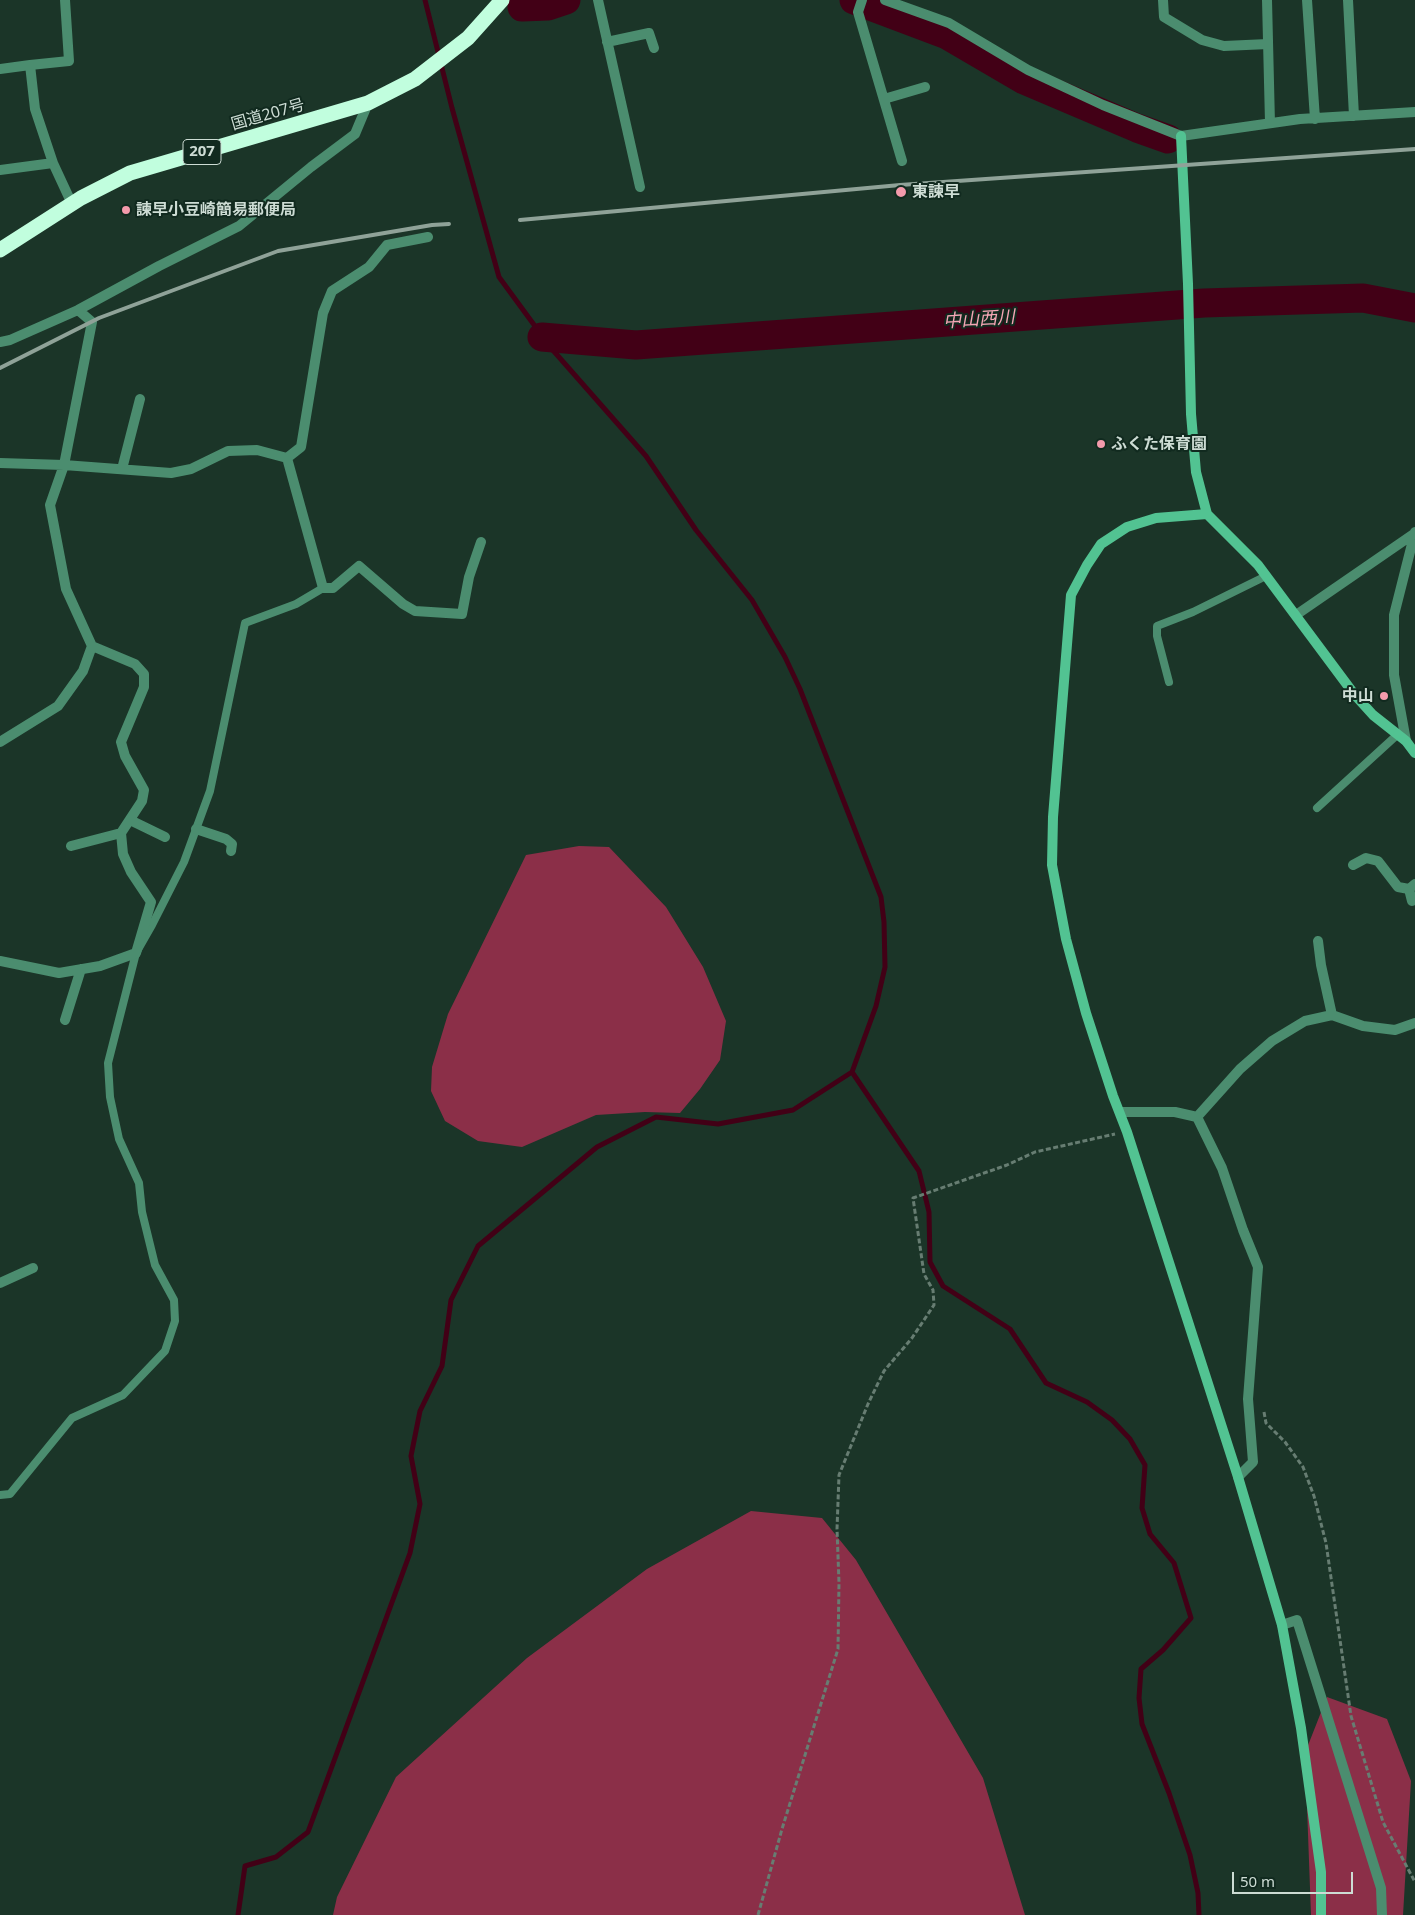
<!DOCTYPE html>
<html>
<head>
<meta charset="utf-8">
<style>
	body { margin:0 }
	#map { position:relative; width:1415px; height:1915px; overflow:hidden; background:#1b3528; font-family:"Noto Sans",sans-serif }
	canvas { display:block }
	.scale { position:absolute; left:1232px; top:1872px; width:121px; height:22px; box-sizing:border-box; border:2px solid #cddcd4; border-top:0; padding-left:6px; font-size:15px; line-height:18px; white-space:nowrap; color:#cddcd4; -webkit-text-stroke:4px #112a1f; paint-order:stroke }
</style>
</head>
<body>
<div id="map">
<canvas width="1415" height="1915"></canvas>
<div class="scale">50 m</div>
</div>
<script>
const c = document.querySelector('canvas').getContext('2d');
c.lineJoin = 'round';
function fill(path, color) { c.fillStyle = color; c.fill(path, 'evenodd'); }
const poly = rows => new Path2D(rows.map(r => 'M' + r).join(''));
function trace(path, color, width, dash) { c.strokeStyle = color; c.lineWidth = width; c.lineCap = dash ? 'butt' : 'round'; c.setLineDash(dash || []); c.stroke(path); }
function label(font, color, halo, rows, align = 'center') {
  c.font = font + ' "Noto Sans","Noto Sans JP",sans-serif'; c.lineWidth = 4; c.setLineDash([]); c.textBaseline = 'middle'; c.strokeStyle = halo; c.fillStyle = color; for (const [text, x, y, turn = 0] of rows) {
    c.save(); c.translate(x, y); c.rotate((+turn || 0) * Math.PI / 180); c.textAlign = isNaN(turn) ? turn : align; if (halo) c.strokeText(text, 0, 0); c.fillText(text, 0, 0); c.restore();
  }
}
const forest = poly([
	[579,846,609,847,666,907,703,967,726,1021,720,1060,700,1089,680,1113,645,1112,596,1115,522,1147,478,1141,445,1121,431,1091,432,1067,448,1014,526,855],
	[751,1511,822,1518,856,1560,983,1778,1025,1915,333,1915,337,1897,396,1777,527,1658,647,1569],
	[1327,1697,1387,1719,1411,1781,1403,1915,1311,1915,1305,1753]
]);
const stream = poly([
	[852,1072,919,1171,929,1212,930,1262,943,1286,1010,1329,1046,1383,1087,1402,1112,1420,1130,1439,1145,1465,1142,1508,1150,1534,1174,1563,1191,1618,1163,1650,1141,1669,1139,1698,1142,1724,1169,1793,1190,1855,1198,1893,1199,1915],
	[238,1915,245,1866,276,1857,308,1832,410,1553,420,1504,411,1456,420,1411,442,1366,451,1300,478,1246,597,1147,656,1117,718,1124,793,1110,852,1072,876,1006,885,967,884,922,881,897,800,689,785,657,752,600,696,530,646,456,551,348,499,277,452,108,425,0]
]);
const river = poly([
	[854,0,947,35,1024,80,1137,128,1168,139],
	[522,7,548,6,566,0],
	[542,337,636,345,1204,303,1363,298,1415,308]
]);
const path = poly([
	[1264,1412,1266,1423,1285,1442,1303,1467,1314,1496,1326,1543,1351,1716,1383,1822,1415,1882],
	[758,1915,782,1829,838,1649,839,1583,837,1529,839,1475,868,1404,884,1371,912,1338,934,1305,933,1290,924,1274,913,1198,1007,1165,1035,1152,1115,1134]
]);
const lane = poly([
	[1169,682,1157,636,1157,626,1193,612,1266,576],
	[1317,808,1397,735],
	[0,1495,10,1494,72,1418,123,1395,165,1351,175,1321,174,1300,155,1265,142,1212,139,1183,119,1139,110,1097,108,1063,136,953,152,925,184,862,210,791,245,623,296,604,323,588]
]);
const street = poly([
	[65,0,69,61,30,65,35,109,53,163,72,204],
	[598,0,640,187],
	[862,0,858,12,902,161],
	[885,0,949,23,1028,70,1103,105,1181,136,1300,119,1415,112],
	[1163,0,1164,17,1202,40,1224,46,1268,44],
	[1267,0,1270,123],
	[1307,0,1315,119],
	[1348,0,1354,116],
	[607,42,649,33,654,48],
	[0,69,30,65],
	[884,99,925,87],
	[0,170,53,163],
	[0,342,10,340,78,310,159,266,239,226,311,167,355,134,368,103],
	[287,458,301,447,323,313,332,291,369,267,387,245,428,237],
	[0,463,64,465,171,473,191,469,228,451,257,450,287,458,323,588,333,588,359,566,403,604,415,611,462,614,469,577,481,542],
	[122,469,140,399],
	[1296,615,1415,533],
	[1406,741,1394,675,1394,615,1415,532],
	[0,742,58,706,83,671,92,646,66,589,50,505,64,465,92,322,78,310],
	[130,820,165,837],
	[196,829,226,839,232,844,231,851],
	[71,846,121,833,142,801,144,790,125,756,121,742,144,687,144,674,135,664,92,646],
	[1353,865,1366,858,1378,861,1398,887,1409,889,1415,884],
	[1409,889,1412,901],
	[1318,941,1321,965,1332,1015],
	[0,961,59,973,100,966,136,953,151,902,131,872,123,854,121,833],
	[65,1020,81,969],
	[1121,1112,1175,1112,1197,1117,1222,1168,1243,1230,1258,1267,1248,1399,1253,1462,1238,1477],
	[1197,1117,1240,1069,1272,1041,1305,1021,1332,1015,1363,1026,1395,1030,1415,1023],
	[0,1283,33,1268],
	[1282,1625,1297,1620,1381,1888,1382,1915]
]);
const secondary = poly([
	[1181,136,1188,284,1191,414,1196,472,1207,514,1258,565,1354,694,1373,715,1406,741,1415,753],
	[1207,514,1156,518,1127,527,1101,544,1087,565,1071,595,1053,817,1052,865,1066,939,1086,1013,1113,1096,1127,1132,1238,1477,1282,1625,1301,1728,1321,1872,1321,1915]
]);
const highway = poly([
	[0,250,81,198,130,173,368,103,415,79,468,38,502,0]
]);
const rail = poly([
	[520,220,900,185,1415,149],
	[0,368,99,318,278,251,432,225,449,224]
]);
const markers = [
	[901,192,6,"#f39aab"],
	[126,210,5,"#f39aab"],
	[1101,444,5,"#f39aab"],
	[1384,696,5,"#f39aab"]
];
const shields = [
	[202,152,38]
];
const shieldNames = [
	["207",202,152]
];
const streetNames = [
	["国道207号",268,115,-16]
];
const poiNames = [
	["東諫早",912,192],
	["諫早小豆崎簡易郵便局",136,210],
	["ふくた保育園",1111,444],
	["中山",1374,696,"right"]
];
const waterNames = [
	["中山西川",979,320,-4]
];
fill(forest, '#8b2f48');
trace(stream, '#420016', 5);
trace(river, '#420016', 29);
trace(path, '#677d72', 3, [5, 2.5]);
trace(lane, '#4b8d6f', 8);
trace(street, '#4b8d6f', 10);
trace(secondary, '#52c392', 10);
trace(highway, '#c1fede', 15);
trace(rail, '#8fa298', 4);
for (const [x, y, r, color] of markers) { const dot = new Path2D(); dot.arc(x, y, r, 0, 2 * Math.PI); c.fillStyle = color; c.fill(dot); trace(dot, '#112a1f', 2); }
for (const [x, y, w] of shields) { const box = new Path2D(); box.roundRect(x - w / 2, y - 12.5, w, 25, 4); c.fillStyle = '#112a1f'; c.fill(box); trace(box, '#cddcd4', 1); }
label('bold 15px', '#cddcd4', null, shieldNames);
label('16px', '#cddcd4', '#112a1f', streetNames);
label('bold 16px', '#cddcd4', '#112a1f', poiNames, 'left');
label('italic 18px', '#f5a6b5', '#112a1f', waterNames);
</script>
</body>
</html>
